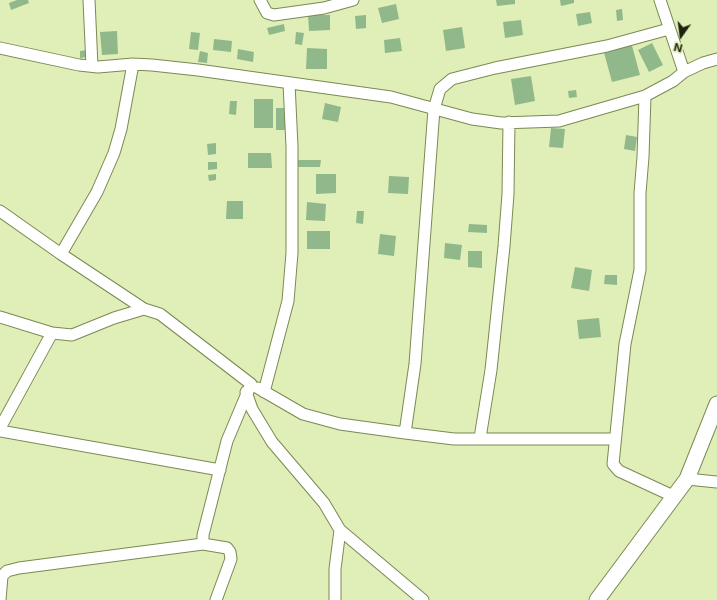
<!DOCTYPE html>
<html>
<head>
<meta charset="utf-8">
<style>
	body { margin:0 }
	#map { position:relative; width:717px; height:600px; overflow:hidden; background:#dfefb7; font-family:Inter,sans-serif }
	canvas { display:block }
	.north { position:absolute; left:661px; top:16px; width:40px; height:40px; -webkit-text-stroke:3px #dfefb7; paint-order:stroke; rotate:194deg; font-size:11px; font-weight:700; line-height:16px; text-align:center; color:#1d220d }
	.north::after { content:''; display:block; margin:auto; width:14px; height:18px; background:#1d220d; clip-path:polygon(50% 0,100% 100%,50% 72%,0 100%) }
</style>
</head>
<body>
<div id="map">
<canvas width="717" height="600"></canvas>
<div class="north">N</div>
</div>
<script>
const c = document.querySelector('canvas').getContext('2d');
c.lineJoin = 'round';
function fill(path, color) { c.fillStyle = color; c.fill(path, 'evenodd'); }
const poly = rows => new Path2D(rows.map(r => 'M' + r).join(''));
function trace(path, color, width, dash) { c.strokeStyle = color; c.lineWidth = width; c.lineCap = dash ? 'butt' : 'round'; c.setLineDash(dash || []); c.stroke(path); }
const building = poly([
	[17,0,28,0,29,3,11,10,9,3],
	[496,0,515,0,515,4,497,6],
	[560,0,574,0,574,3,561,6],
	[396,4,399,19,382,23,378,8],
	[622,9,623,20,617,21,616,10],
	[590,12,592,23,578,26,576,14],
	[308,15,330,15,330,30,309,31],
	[366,15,366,28,356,29,355,16],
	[521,20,523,35,505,38,503,22],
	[284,24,285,31,269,35,267,28],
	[462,27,465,48,446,51,443,30],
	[117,31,118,54,102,55,100,32],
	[191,32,200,33,198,50,189,49],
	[296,32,304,33,302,45,295,44],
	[400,38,402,51,385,53,384,40],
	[214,39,232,41,231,52,213,50],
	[631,42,640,75,612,82,603,49],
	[652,43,663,65,649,72,638,50],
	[307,48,327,49,327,69,306,69],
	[238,49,254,52,253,62,237,59],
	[87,50,88,57,80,58,80,51],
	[200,51,208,53,207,63,198,62],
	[531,76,535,101,515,105,511,79],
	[576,90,577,97,569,98,568,91],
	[254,99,273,99,273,128,254,128],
	[230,101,237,101,236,115,229,114],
	[325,103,341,107,338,122,322,119],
	[276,108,285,108,285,130,276,130],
	[551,128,565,129,563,148,549,147],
	[626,135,637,137,635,151,624,149],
	[216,143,216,154,208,155,207,144],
	[248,153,271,153,272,168,248,168],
	[298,160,321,160,320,167,298,167],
	[208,162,217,162,217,169,208,170],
	[216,174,216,180,209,181,208,175],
	[316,174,336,174,336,193,316,194],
	[389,176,409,177,408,194,388,193],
	[227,201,243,201,243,219,226,219],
	[307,202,326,204,325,221,306,220],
	[357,211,364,211,363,224,356,223],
	[469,224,487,225,487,233,468,232],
	[307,231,330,231,330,249,307,249],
	[380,234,396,236,394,256,378,254],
	[445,243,462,245,460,260,444,258],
	[468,251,482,251,482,268,468,267],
	[575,267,592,270,589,291,571,288],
	[605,275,617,275,617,285,604,284],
	[599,318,601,337,579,339,577,320]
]);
const street = poly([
	[89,0,92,66],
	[260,0,267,13,274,15,324,8,353,0],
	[660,0,684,72],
	[0,48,79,65,98,67,133,64,152,65,198,70,391,97,472,119,501,123,559,121,645,96],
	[0,211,61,254,144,309],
	[61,254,97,192,114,153,121,129,133,64],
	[0,317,52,333,72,335,114,318,144,309,160,314,251,384,227,441,203,535,203,544,227,548,230,552,231,559,216,600],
	[258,388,303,414,340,424,405,433],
	[246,392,252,409,272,442,324,503,340,530,335,569,335,600],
	[264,392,288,301,292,253,292,147,289,83],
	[0,428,52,333],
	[0,431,220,470],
	[480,438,491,370,504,246,508,194,509,122],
	[615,439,454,439,405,433,415,364,434,109,440,89,452,79,495,68,607,46,669,29],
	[687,479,717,482],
	[673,496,619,471,613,464,625,344,640,270,640,193,643,157,645,96,673,81,684,72,703,63,717,59],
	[340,530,423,600],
	[0,600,2,576,7,571,19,568,203,544]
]);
const secondary = poly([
	[597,600,687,479,717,404]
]);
fill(building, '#91b88a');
trace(street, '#7b8954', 13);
trace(secondary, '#7b8954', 17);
trace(street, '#fff', 11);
trace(secondary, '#fff', 15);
</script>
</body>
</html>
